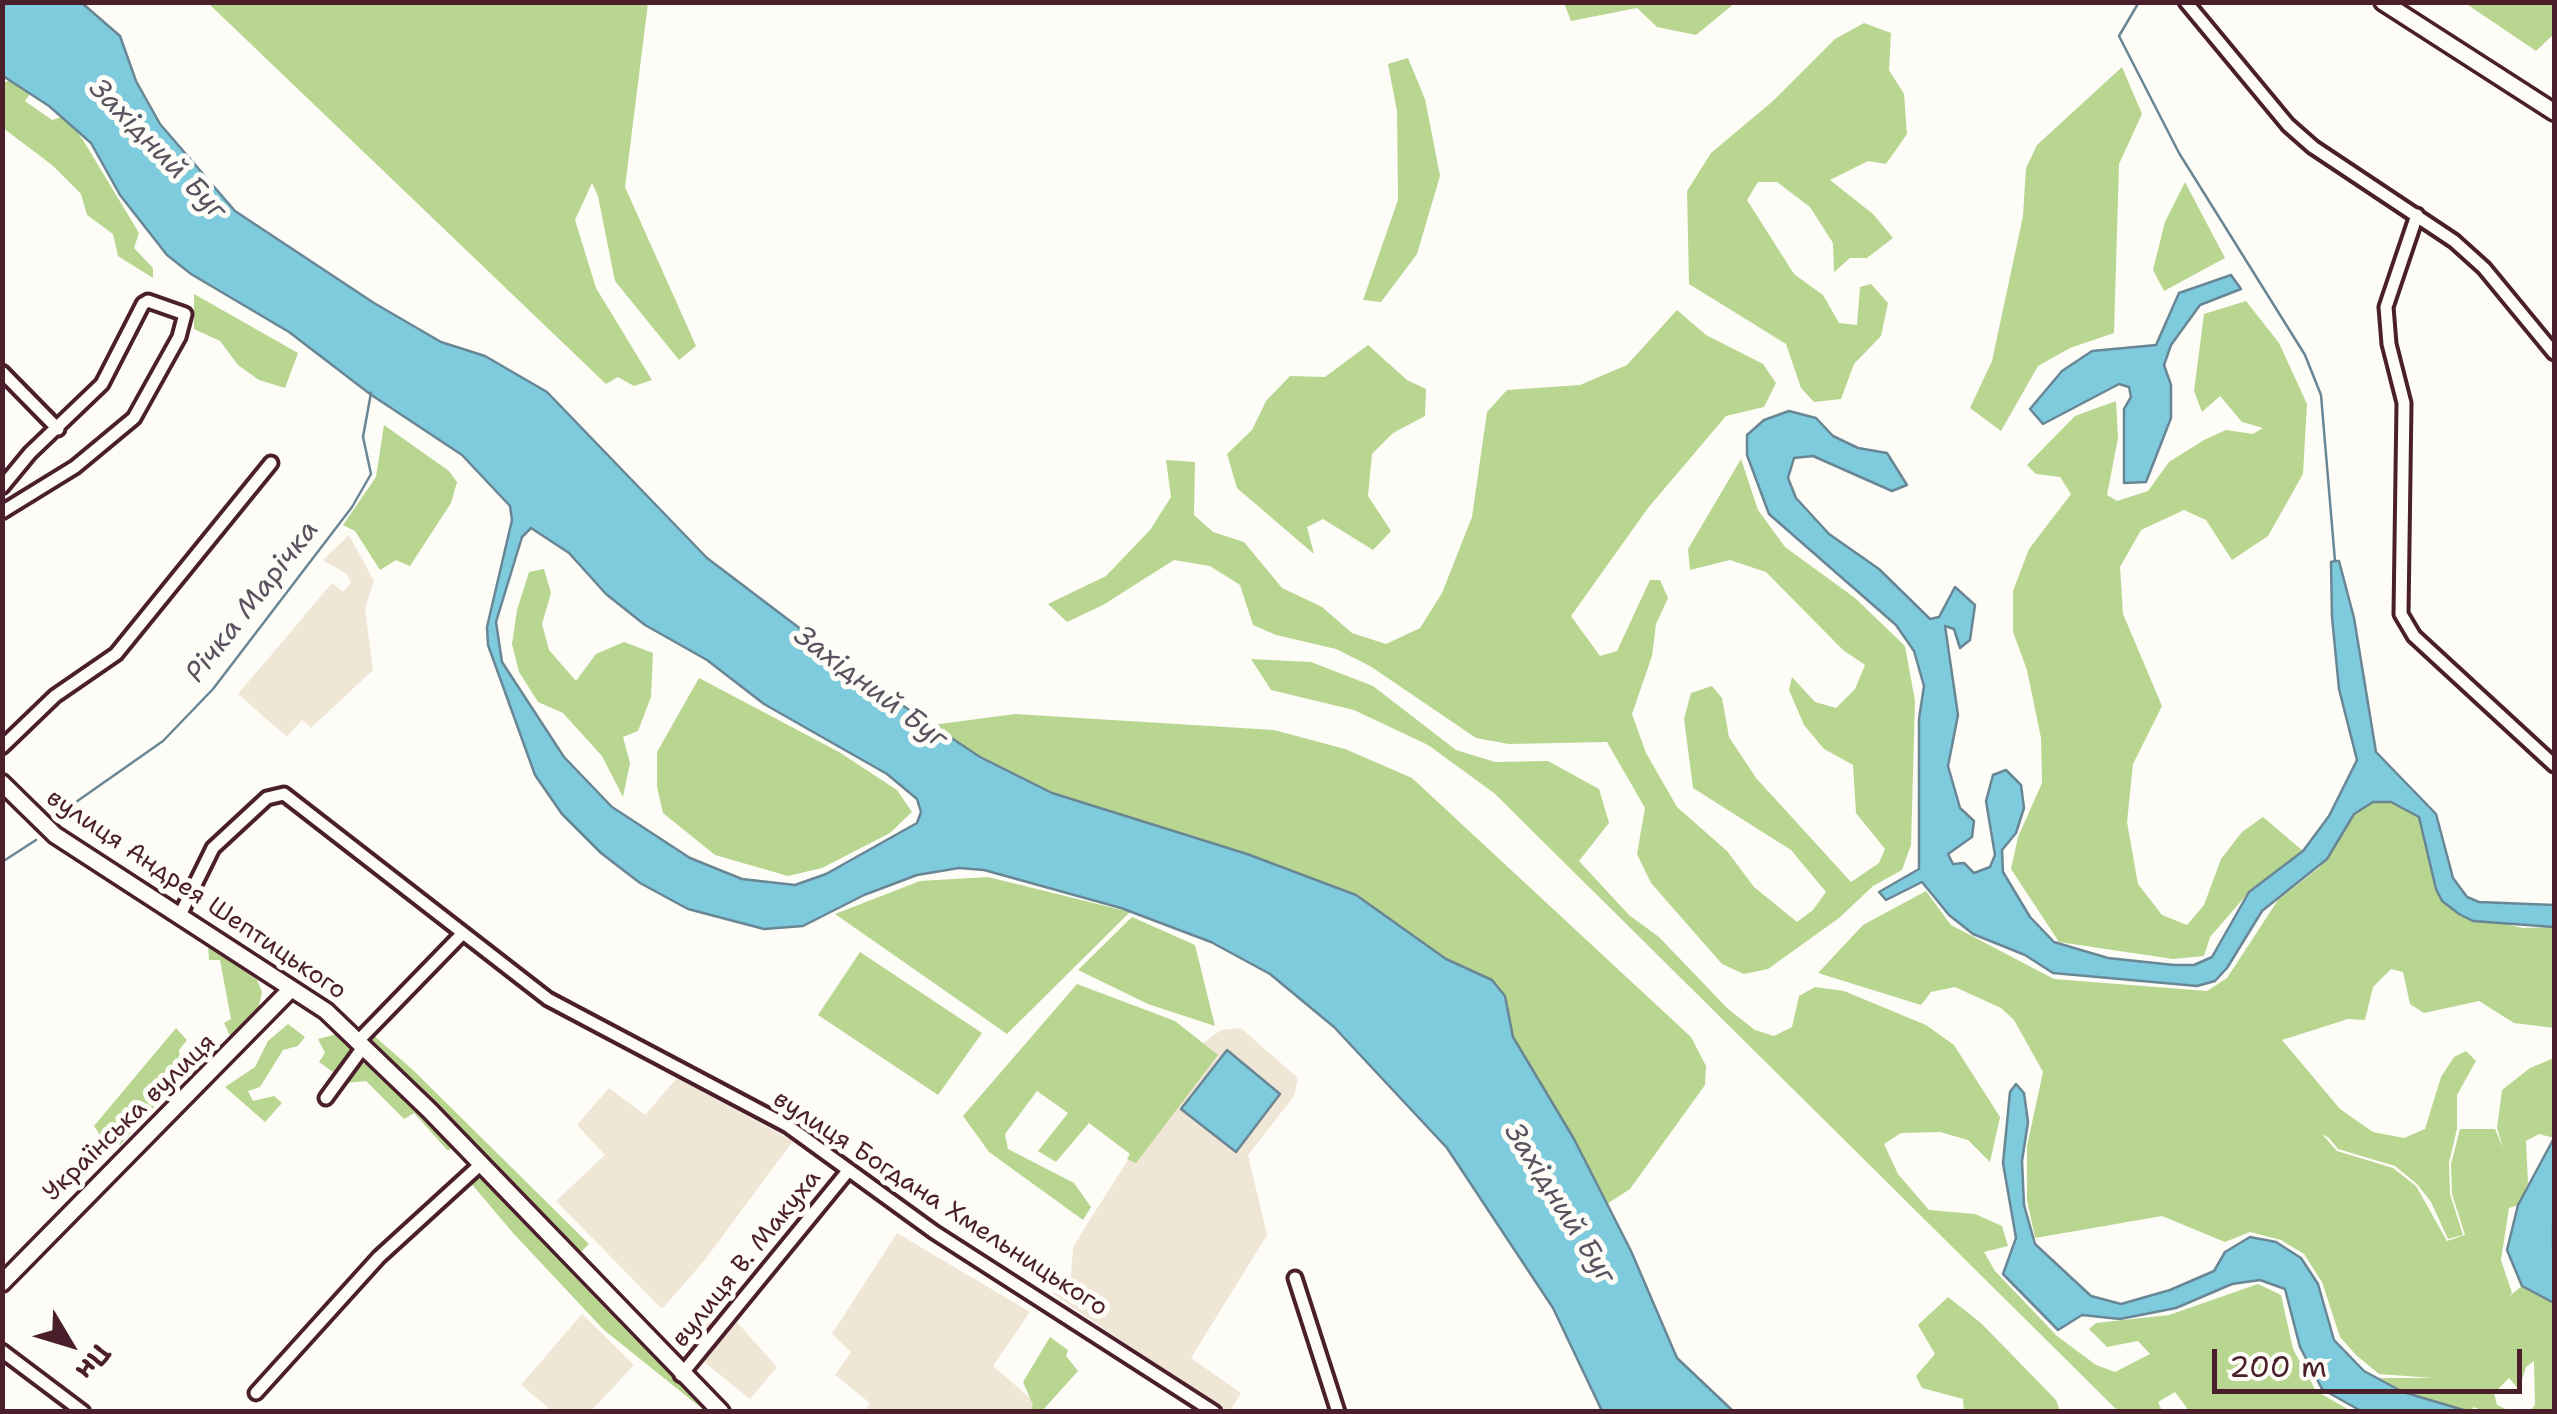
<!DOCTYPE html>
<html>
<head>
<meta charset="utf-8">
<style>
	body { margin:0 }
	#map { position:relative; width:2557px; height:1414px; overflow:hidden; background:#fdfcf7; font-family:"Shantell Sans",sans-serif }
	canvas { display:block }
	.frame { position:absolute; inset:0; border:5px solid #4a1f2b; pointer-events:none }
	.north { position:absolute; left:20px; top:1294px; width:100px; height:100px; -webkit-text-stroke:8px #fdfcf7; paint-order:stroke; rotate:128deg; font-size:28px; font-weight:700; line-height:40px; text-align:center; color:#4a1f2b }
	.north::after { content:''; display:block; margin:auto; width:35px; height:45px; background:#4a1f2b; clip-path:polygon(50% 0,100% 100%,50% 72%,0 100%) }
	.scale { position:absolute; left:2212px; top:1349px; width:310px; height:45px; box-sizing:border-box; border:5px solid #4a1f2b; border-top:0; padding-left:12px; font-size:30px; line-height:35px; white-space:nowrap; color:#4a1f2b; -webkit-text-stroke:8px #fdfcf7; paint-order:stroke }
</style>
</head>
<body>
<div id="map">
<canvas width="2557" height="1414"></canvas>
<div class="frame"></div>
<div class="north">Пн</div>
<div class="scale">200 m</div>
</div>
<script>
const c = document.querySelector('canvas').getContext('2d');
c.lineJoin = 'round';
function fill(path, color) { c.fillStyle = color; c.fill(path, 'evenodd'); }
const poly = rows => new Path2D(rows.map(r => 'M' + r).join(''));
function trace(path, color, width, dash) { c.strokeStyle = color; c.lineWidth = width; c.lineCap = dash ? 'butt' : 'round'; c.setLineDash(dash || []); c.stroke(path); }
function label(font, color, halo, rows, align = 'center') {
  c.font = font + ' "Shantell Sans",sans-serif'; c.lineWidth = 10; c.setLineDash([]); c.textBaseline = 'middle'; c.strokeStyle = halo; c.fillStyle = color; for (const [text, x, y, turn = 0] of rows) {
    c.save(); c.translate(x, y); c.rotate((+turn || 0) * Math.PI / 180); c.textAlign = isNaN(turn) ? turn : align; if (halo) c.strokeText(text, 0, 0); c.fillText(text, 0, 0); c.restore();
  }
}
const built = poly([
	[349,535,374,581,365,608,373,670,311,728,302,720,287,737,238,694,332,583,343,592,351,583,347,574,323,560],
	[1241,1028,1298,1078,1294,1096,1248,1155,1267,1235,1191,1358,1241,1393,1230,1411,1223,1411,1052,1293,1061,1292,1071,1276,1073,1248,1082,1232,1203,1043,1221,1030],
	[677,1078,793,1141,704,1261,662,1309,556,1201,605,1155,577,1125,609,1088,645,1115],
	[897,1233,1030,1312,993,1366,1037,1404,1031,1412,864,1411,870,1403,835,1375,851,1352,832,1334],
	[695,1310,724,1333,735,1320,777,1367,750,1399,672,1336],
	[582,1314,634,1365,591,1411,552,1411,521,1385]
]);
const green = poly([
	[208,3,648,3,625,187,696,346,679,360,615,281,598,196,592,183,575,220,596,288,652,380,634,386,618,377,606,384],
	[1564,3,1735,3,1696,35,1657,27,1637,8,1571,21],
	[2465,3,2554,3,2554,34,2536,51],
	[1864,23,1891,33,1889,70,1904,94,1907,134,1886,164,1868,161,1830,180,1873,214,1893,238,1867,258,1850,258,1834,272,1833,243,1810,207,1777,182,1758,182,1747,200,1794,274,1823,295,1839,323,1857,325,1860,287,1871,284,1888,303,1881,336,1854,364,1841,399,1814,402,1801,388,1786,344,1689,284,1687,191,1711,153,1773,101,1835,39],
	[1408,58,1425,99,1440,176,1417,254,1381,302,1363,300,1398,200,1397,111,1388,64],
	[2122,67,2142,114,2119,164,2114,333,2070,348,2038,366,2001,431,1970,408,1992,361,2023,216,2026,168,2037,145],
	[16,78,32,91,25,101,52,120,65,116,83,140,139,233,134,248,153,268,153,278,118,256,113,234,87,215,81,194,52,165,3,128,3,83],
	[2185,182,2225,258,2164,291,2153,270,2165,222],
	[194,294,298,353,285,388,259,380,238,365,220,341,194,329],
	[2246,301,2279,343,2307,404,2303,474,2268,536,2232,560,2206,520,2184,510,2141,530,2120,567,2123,614,2162,706,2133,764,2127,822,2138,884,2162,915,2187,925,2204,905,2221,859,2242,832,2263,817,2303,851,2249,892,2210,937,2204,956,2173,959,2059,942,2011,869,2018,837,2042,783,2041,738,2027,670,2013,632,2013,591,2029,549,2071,494,2060,477,2036,474,2027,465,2075,416,2116,401,2118,438,2107,495,2117,501,2148,491,2169,462,2204,440,2226,430,2253,434,2263,428,2242,422,2220,396,2202,412,2194,391,2204,314],
	[1677,310,1706,335,1763,364,1776,383,1764,407,1726,416,1648,508,1571,616,1600,656,1617,651,1650,580,1660,580,1668,598,1656,624,1652,656,1632,714,1646,753,1677,807,1727,851,1754,887,1797,922,1813,910,1826,892,1791,850,1693,788,1684,719,1691,693,1712,686,1722,698,1729,737,1756,778,1851,882,1879,863,1885,849,1856,813,1853,765,1824,749,1804,725,1789,690,1792,677,1815,702,1836,708,1855,689,1865,665,1843,650,1766,572,1730,560,1690,570,1688,549,1741,459,1758,510,1785,547,1855,598,1905,646,1915,701,1911,845,1902,870,1873,886,1839,918,1768,969,1744,974,1722,964,1651,883,1637,854,1645,808,1607,742,1509,744,1476,738,1370,666,1336,649,1276,635,1253,625,1240,585,1210,566,1174,560,1103,605,1067,622,1048,604,1106,576,1150,530,1171,497,1166,460,1195,462,1194,515,1213,532,1244,542,1282,588,1322,607,1352,633,1386,644,1420,628,1442,593,1472,517,1487,412,1507,390,1580,385,1627,365],
	[1368,345,1407,380,1426,389,1425,416,1393,433,1372,454,1368,496,1391,531,1373,550,1323,519,1307,527,1314,554,1237,488,1227,454,1252,430,1266,401,1290,376,1325,377],
	[384,425,449,471,457,482,451,503,410,566,396,560,380,570,355,531,343,525,376,477],
	[544,569,551,593,542,624,549,650,576,681,596,654,624,642,653,653,651,697,638,731,623,737,630,763,623,797,602,756,563,713,538,702,519,672,512,644,517,610,529,572],
	[1251,659,1311,662,1373,686,1456,750,1495,762,1548,761,1599,789,1609,823,1579,861,1629,915,1659,937,1728,1009,1755,1030,1774,1036,1792,1027,1799,996,1815,987,1844,991,1926,1025,1954,1045,2000,1117,1990,1162,1968,1140,1940,1132,1901,1133,1884,1144,1898,1174,1929,1210,1975,1214,2002,1226,2008,1246,1984,1252,1995,1271,2057,1336,2096,1365,2115,1372,2150,1354,2138,1341,2107,1347,2089,1329,2096,1323,2169,1315,2258,1284,2281,1295,2293,1349,2316,1391,2351,1411,2189,1411,2175,1392,2158,1402,2162,1411,2118,1411,1494,793,1428,745,1354,710,1271,690],
	[699,678,839,752,897,790,912,812,890,833,822,868,788,876,715,855,663,813,657,787,657,752],
	[1015,714,1274,730,1345,749,1412,778,1691,1037,1706,1066,1705,1085,1630,1189,1601,1208,1036,799,917,727],
	[2373,802,2391,802,2419,816,2436,889,2442,902,2459,914,2523,928,2554,927,2554,1028,2514,1023,2479,1001,2424,1013,2410,1004,2403,972,2391,969,2373,987,2365,1020,2348,1019,2282,1040,2340,1109,2373,1132,2404,1138,2425,1129,2441,1077,2454,1057,2466,1051,2476,1061,2457,1095,2457,1129,2449,1163,2450,1194,2463,1235,2448,1239,2431,1202,2417,1184,2395,1166,2338,1149,2329,1138,2322,1134,2337,1151,2393,1168,2416,1186,2447,1241,2465,1235,2452,1194,2451,1164,2460,1129,2495,1129,2503,1148,2497,1128,2502,1090,2530,1068,2554,1058,2554,1138,2539,1134,2526,1141,2528,1183,2518,1205,2509,1208,2501,1260,2512,1293,2507,1298,2522,1286,2554,1303,2554,1411,2530,1411,2535,1405,2534,1361,2526,1367,2519,1390,2509,1378,2494,1393,2497,1405,2510,1411,2482,1411,2474,1407,2470,1411,2403,1391,2380,1378,2433,1378,2379,1374,2356,1355,2340,1337,2322,1282,2304,1254,2281,1240,2250,1232,2225,1242,2162,1216,2035,1238,2027,1200,2027,1146,2043,1072,2014,1020,2001,1008,1955,987,1931,992,1921,1005,1818,973,1863,925,1926,891,1951,925,2054,979,2207,991,2227,978,2278,900,2320,867,2354,814],
	[988,877,1130,912,1007,1034,835,914,920,881],
	[1132,917,1195,945,1215,1026,1148,1004,1078,970],
	[208,945,257,980,262,992,257,1016,232,1040,224,1023,231,1019,220,960,209,960],
	[860,952,982,1033,938,1095,818,1015],
	[1077,984,1175,1021,1218,1055,1136,1163,1127,1159,1130,1154,1089,1123,1056,1162,1038,1151,1068,1113,1037,1091,1005,1134,1008,1149,1074,1183,1091,1207,1083,1220,989,1152,963,1116],
	[288,1024,305,1037,298,1046,283,1050,260,1087,248,1091,253,1101,274,1096,282,1103,265,1122,225,1087,255,1067,268,1041],
	[176,1028,187,1040,179,1050,180,1059,190,1064,218,1042,225,1047,167,1092,120,1145,100,1135,94,1126],
	[341,1033,356,1046,358,1062,378,1067,456,1144,448,1151,414,1113,404,1119,366,1081,326,1085,333,1072,319,1062,325,1053,318,1039],
	[371,1033,413,1070,589,1244,577,1256,367,1039],
	[480,1172,709,1406,705,1411,604,1330,513,1233,470,1182],
	[1948,1297,1981,1323,2056,1400,2060,1411,1964,1411,1963,1399,1922,1388,1916,1376,1935,1354,1918,1325],
	[1050,1337,1068,1350,1066,1356,1078,1371,1042,1411,1030,1411,1033,1405,1023,1382]
]);
const water = poly([
	[2,3,82,3,120,36,136,81,160,124,235,211,374,303,441,342,485,356,547,392,707,558,893,699,980,757,1052,793,1247,854,1356,895,1446,959,1492,980,1505,996,1513,1037,1574,1139,1631,1251,1677,1358,1733,1411,1602,1411,1553,1308,1447,1148,1334,1027,1270,974,1211,942,1121,908,984,870,959,868,917,875,864,895,803,926,764,929,688,909,640,883,601,853,562,814,535,775,488,645,487,627,512,520,510,506,462,455,370,394,289,332,191,274,167,255,120,195,91,143,49,106,3,76,2,3],
	[531,528,569,553,606,594,645,625,707,660,764,704,887,774,917,799,921,812,917,823,826,874,795,885,742,879,690,858,612,807,564,757,502,662,496,622,522,537,531,528],
	[2231,275,2241,289,2200,305,2171,345,2164,365,2171,385,2171,418,2146,482,2124,483,2124,409,2131,397,2129,387,2119,384,2043,424,2030,409,2062,371,2092,351,2156,345,2179,293,2231,275],
	[1789,411,1816,418,1833,436,1858,448,1887,453,1907,485,1892,491,1813,456,1794,458,1788,478,1796,498,1829,534,1879,569,1930,619,1939,617,1955,587,1975,605,1970,640,1960,648,1954,629,1945,626,1958,715,1948,766,1960,808,1974,821,1972,837,1948,854,1953,864,1964,863,1974,873,1990,867,1995,855,1986,801,1993,775,2006,770,2021,785,2024,808,2016,833,2002,850,2003,872,2030,917,2054,942,2108,958,2174,965,2194,965,2212,957,2249,892,2303,851,2329,816,2357,760,2339,689,2332,617,2331,562,2335,561,2339,561,2354,618,2376,752,2436,814,2453,878,2467,897,2479,902,2554,905,2554,927,2473,921,2459,914,2442,901,2436,889,2419,817,2391,802,2373,802,2354,814,2327,859,2262,911,2227,968,2215,981,2197,986,2053,973,2025,955,1973,934,1949,915,1922,882,1886,900,1879,892,1919,869,1919,719,1924,686,1914,651,1896,625,1769,514,1747,455,1747,435,1764,420,1789,411],
	[1227,1050,1280,1094,1236,1152,1181,1109,1227,1050],
	[2016,1084,2024,1093,2028,1122,2022,1161,2024,1205,2035,1244,2091,1296,2121,1304,2170,1290,2214,1271,2225,1252,2250,1237,2276,1242,2301,1258,2318,1284,2334,1340,2364,1371,2403,1392,2467,1411,2361,1411,2322,1389,2300,1347,2285,1289,2260,1280,2232,1284,2176,1308,2120,1319,2082,1315,2058,1330,2003,1274,2016,1238,2003,1163,2010,1092,2016,1084],
	[2554,1138,2553,1238,2554,1303,2522,1286,2507,1250,2518,1205,2554,1138]
]);
const stream = poly([
	[2139,2,2119,36,2179,153,2305,355,2321,395,2335,561],
	[56,816,163,741,213,689,352,507,371,474,363,437,371,393],
	[2,862,36,840]
]);
const minor = poly([
	[2186,2,2288,125,2313,147,2454,241,2484,268,2554,353],
	[2417,215,2386,307,2389,344,2404,403,2401,614,2414,636,2554,765],
	[2,372,58,429],
	[2,487,30,453,102,384,143,304,148,301,185,314,179,337,134,418,75,467,2,512],
	[2,747,55,696,116,654,271,463],
	[180,915,213,848,267,798,284,794,548,999,788,1126,934,1232,1214,1412],
	[358,1041,462,934],
	[326,1098,364,1046],
	[1295,1278,1338,1412],
	[2,1351,83,1412],
	[681,1375,848,1171],
	[256,1393,379,1257,481,1164]
]);
const tertiary = poly([
	[2383,2,2554,112],
	[2,783,55,835,326,1011,429,1110,721,1412],
	[2,1283,291,989]
]);
const streetNames = [
	["вулиця Андрея Шептицького",196,895,34],
	["Українська вулиця",130,1118,-44],
	["вулиця Богдана Хмельницького",940,1204,33],
	["вулиця В. Макуха",747,1259,-51]
];
const waterNames = [
	["Західний Буг",157,150,46],
	["Річка Марічка",253,602,-52],
	["Західний Буг",870,688,37],
	["Західний Буг",1559,1204,58]
];
fill(built, '#f0e6d5');
fill(green, '#b8d68f');
fill(water, '#7dcbdc');
trace(water, '#698695', 2.5);
trace(stream, '#698695', 2.5);
trace(minor, '#4a1f2b', 19);
trace(tertiary, '#4a1f2b', 22);
trace(minor, '#fdfcf7', 11);
trace(tertiary, '#fdfcf7', 15);
label('25px', '#4a1f2b', '#fdfcf7', streetNames);
label('italic 28px', '#595360', '#fdfcf7', waterNames);
</script>
</body>
</html>
